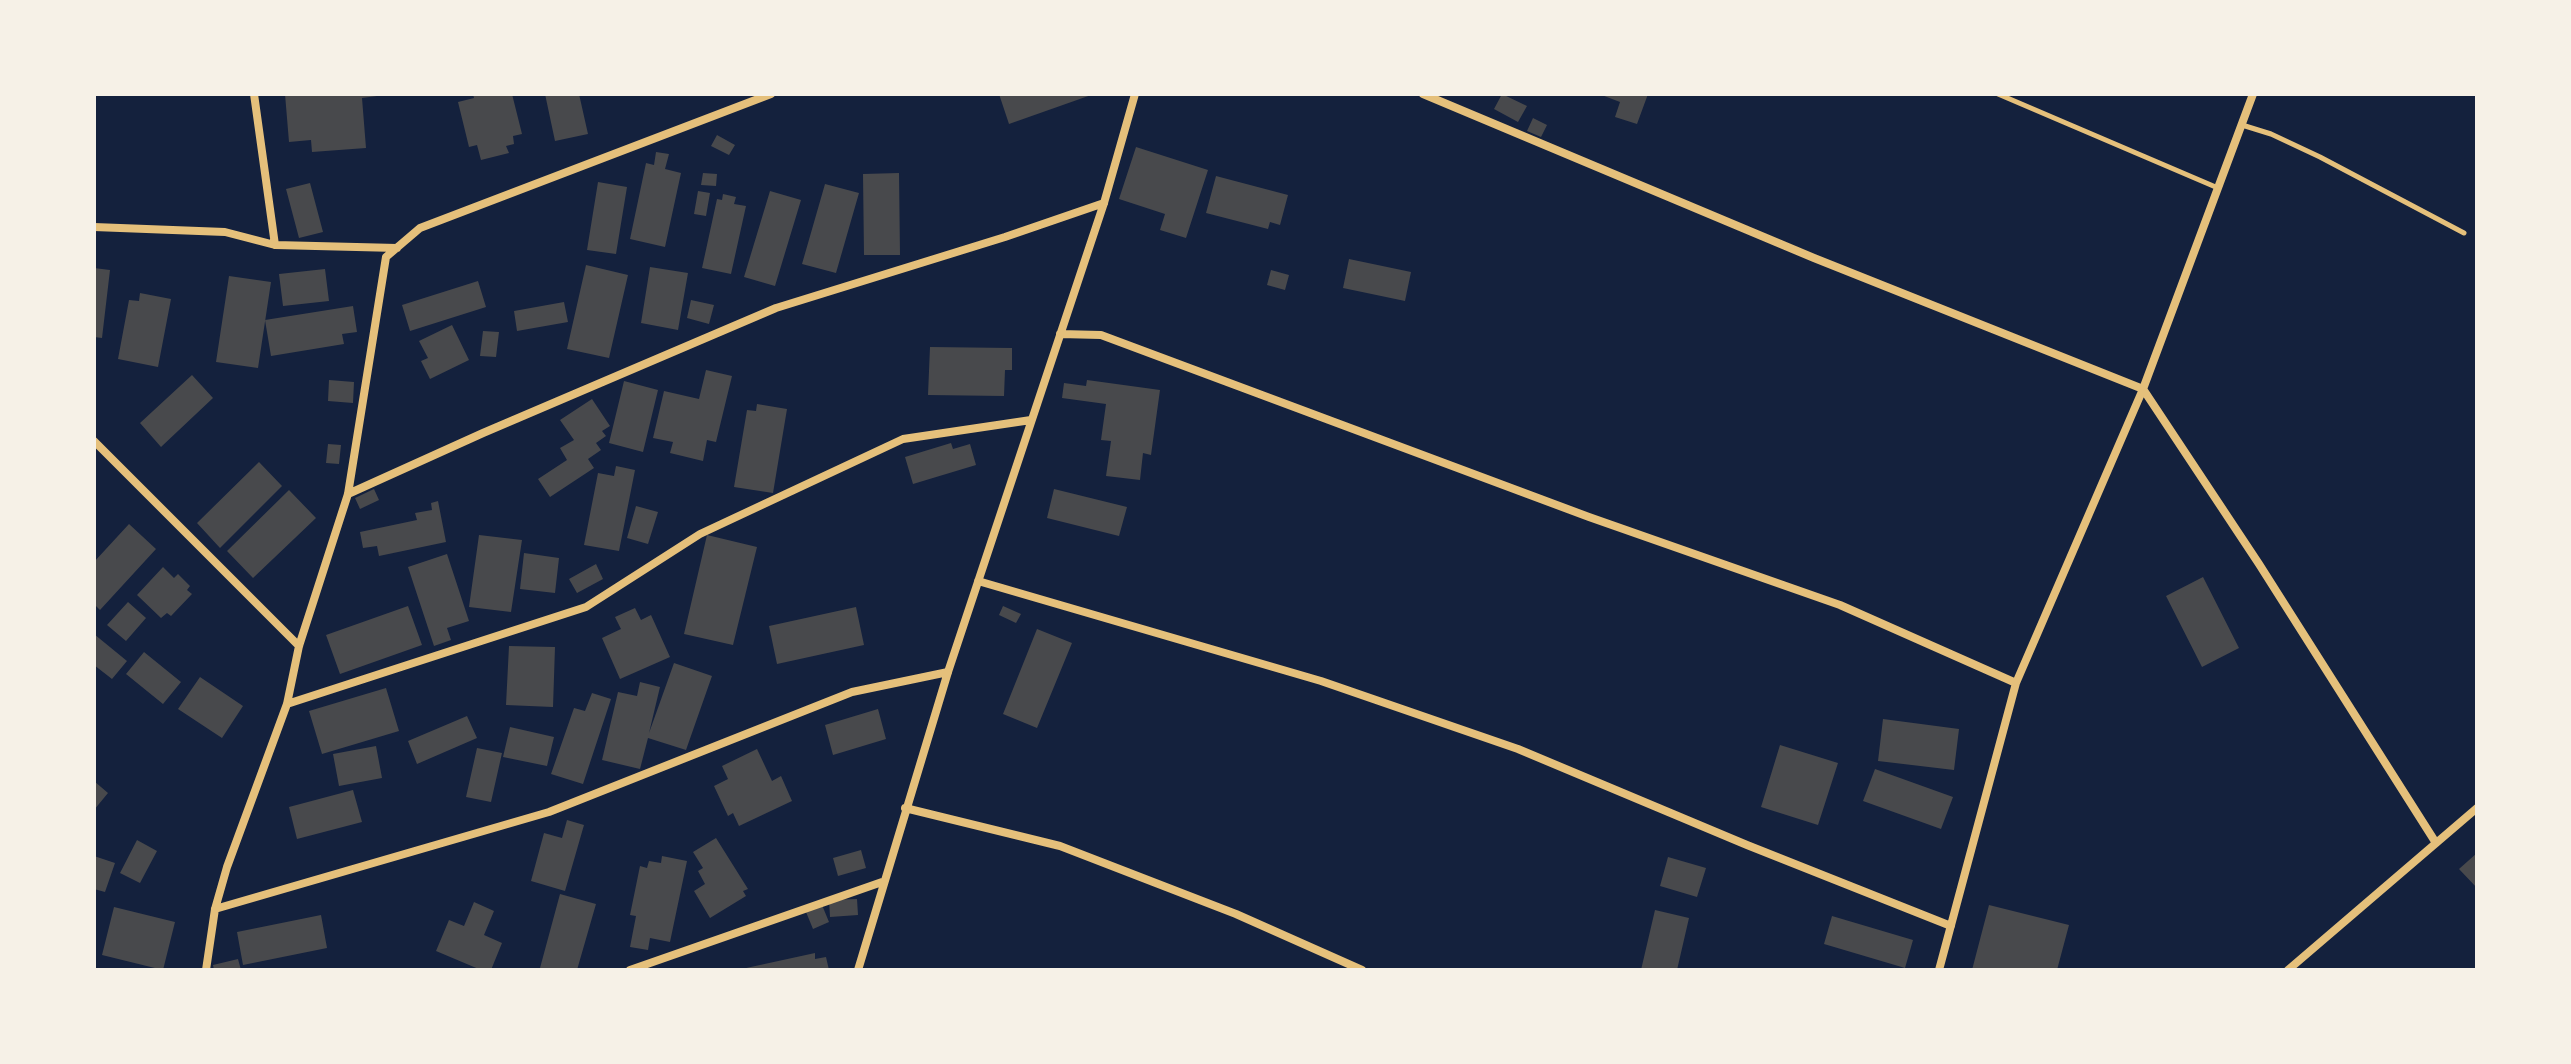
<!DOCTYPE html>
<html>
<head>
<meta charset="utf-8">
<style>
	body { margin:0 }
	#map { position:relative; width:2571px; height:1064px; overflow:hidden; background:#14213d; font-family:Commissioner,sans-serif }
	canvas { display:block }
	.frame { position:absolute; inset:0; border:96px solid #f6f1e7; pointer-events:none }
</style>
</head>
<body>
<div id="map">
<canvas width="2571" height="1064"></canvas>
<div class="frame"></div>
</div>
<script>
const c = document.querySelector('canvas').getContext('2d');
c.lineJoin = 'round';
function fill(path, color) { c.fillStyle = color; c.fill(path, 'evenodd'); }
const poly = rows => new Path2D(rows.map(r => 'M' + r).join(''));
function trace(path, color, width, dash) { c.strokeStyle = color; c.lineWidth = width; c.lineCap = dash ? 'butt' : 'round'; c.setLineDash(dash || []); c.stroke(path); }
const building = poly([
	[285,94,377,94,377,96,362,98,366,148,312,152,311,140,289,142],
	[473,94,512,94,522,134,513,136,514,144,506,146,509,153,481,160,477,145,469,147,458,102,474,98],
	[545,94,579,94,588,134,555,141],
	[999,94,1094,94,1009,124],
	[1502,94,1527,106,1518,122,1494,109],
	[1599,94,1648,94,1637,124,1615,117,1620,102],
	[1533,118,1547,125,1541,137,1527,131],
	[717,135,735,145,729,155,711,146],
	[1136,147,1208,170,1186,238,1160,230,1165,214,1119,199],
	[656,152,669,154,665,169,681,173,665,247,630,239,646,163,654,165],
	[703,173,717,174,716,186,701,185],
	[899,173,900,255,864,255,863,174],
	[1216,176,1288,195,1280,225,1270,222,1268,229,1206,213],
	[598,182,627,187,616,254,587,250],
	[310,183,323,232,299,238,286,189],
	[825,184,859,193,836,273,802,264],
	[698,191,710,193,706,216,694,214],
	[770,191,801,200,775,286,744,277],
	[723,194,736,197,734,204,746,206,731,274,702,268,717,199,722,200],
	[1349,259,1411,272,1405,301,1343,288],
	[586,265,628,275,609,358,567,349],
	[650,267,688,273,678,330,641,323],
	[94,268,110,270,102,338,94,337],
	[325,269,329,301,283,306,279,274],
	[1271,270,1289,275,1285,290,1267,285],
	[229,276,271,282,258,368,216,362],
	[478,281,486,307,410,331,402,305],
	[140,293,171,299,158,367,118,359,129,300,139,301],
	[691,300,714,305,709,324,687,318],
	[564,302,568,322,517,331,514,311],
	[353,306,357,332,342,334,344,344,271,356,265,320],
	[452,325,469,360,430,379,421,361,428,358,419,341],
	[483,331,499,332,496,357,480,356],
	[930,347,1012,348,1012,370,1005,370,1004,396,928,395],
	[706,370,732,376,716,442,707,440,703,461,670,453,673,442,653,438,664,391,699,399],
	[192,375,213,398,161,447,140,423],
	[329,380,354,382,353,403,328,401],
	[1087,380,1160,390,1151,455,1143,453,1140,480,1106,476,1111,441,1101,440,1106,404,1062,398,1064,383,1086,386],
	[624,381,658,390,643,452,609,443],
	[592,399,610,426,602,431,606,436,596,443,601,450,588,459,594,468,550,497,538,479,567,460,560,448,574,440,560,420],
	[757,404,787,409,773,493,734,487,747,410,756,411],
	[951,443,953,449,970,444,976,465,913,484,905,457],
	[328,444,341,445,339,464,326,463],
	[259,462,282,486,220,548,197,523],
	[616,466,635,470,619,551,584,545,598,473,614,476],
	[374,489,379,500,360,509,355,498],
	[1054,489,1127,507,1119,536,1047,518],
	[289,490,316,518,253,578,227,551],
	[438,501,446,542,379,556,377,546,363,548,360,532,417,520,415,513,432,510,431,503],
	[636,506,658,512,648,544,627,538],
	[129,524,156,549,100,610,94,604,94,562],
	[479,535,522,540,511,612,469,607],
	[707,535,757,547,733,645,684,634],
	[524,553,559,558,555,593,520,589],
	[447,554,469,621,447,628,451,640,434,646,408,567],
	[596,564,603,579,577,593,569,579],
	[163,567,174,578,178,574,190,586,187,590,192,594,171,616,167,613,161,618,137,595],
	[2203,577,2239,648,2202,667,2166,596],
	[128,602,146,618,126,641,107,625],
	[408,606,422,645,340,674,326,635],
	[1003,606,1021,614,1016,623,999,615],
	[856,607,864,645,777,664,769,626],
	[635,608,641,620,651,615,670,657,620,679,602,638,621,629,615,617],
	[1037,629,1072,643,1037,728,1003,714],
	[94,634,127,661,112,679,94,665],
	[509,646,555,647,553,707,506,705],
	[144,652,181,682,163,704,126,674],
	[674,663,712,676,686,750,648,738,640,769,602,760,618,692,637,696,640,682,660,687,649,733],
	[200,677,243,706,222,738,178,709],
	[386,688,399,731,322,754,309,711],
	[592,693,611,699,583,784,551,774,574,708,585,711],
	[878,709,886,739,833,755,825,725],
	[467,716,477,738,417,764,408,741],
	[1883,719,1959,729,1954,770,1878,761],
	[510,727,554,737,547,766,503,757],
	[1780,745,1838,763,1818,825,1761,807],
	[376,746,382,778,339,786,333,754],
	[477,748,502,753,491,802,466,797],
	[757,749,772,781,781,776,792,801,739,826,733,813,728,816,714,786,728,779,722,766],
	[1875,769,1953,797,1941,829,1863,801],
	[94,781,108,793,94,810],
	[353,790,362,822,297,839,289,807],
	[567,820,584,825,565,891,531,881,544,833,562,838],
	[716,838,748,889,743,891,746,896,710,918,694,891,705,884,698,871,703,868,693,852],
	[137,840,157,851,140,883,120,873],
	[861,850,866,868,838,876,833,858],
	[2477,853,2477,888,2459,869],
	[94,856,115,863,105,892,94,889],
	[662,856,687,861,670,942,650,938,648,950,630,947,636,916,630,915,640,866,647,868,649,861,661,863],
	[1668,857,1706,868,1697,897,1660,886],
	[560,894,596,904,577,970,540,968],
	[857,899,858,915,830,917,829,900],
	[474,902,494,911,484,935,502,943,491,970,481,970,436,951,449,920,464,926],
	[822,905,829,922,813,929,806,912],
	[1989,905,2069,925,2057,970,1972,970],
	[114,907,175,922,163,970,102,955],
	[1655,910,1689,918,1677,970,1641,970],
	[321,915,327,948,243,965,237,932],
	[1832,916,1913,940,1905,968,1824,944],
	[815,953,815,959,826,957,829,970,737,970],
	[238,959,241,970,214,970,213,965]
]);
const service = poly([
	[1998,94,2218,188],
	[2242,125,2271,134,2320,157,2464,233]
]);
const minor = poly([
	[254,94,275,245],
	[1423,94,1814,258,2143,389,2259,564,2436,843],
	[94,227,225,232,275,245,397,248],
	[1060,334,1101,335,1589,517,1840,605,2016,683],
	[94,441,299,646],
	[348,494,483,433,776,308,1005,237,1104,203],
	[978,581,1321,681,1518,749,1747,845,1951,926],
	[287,704,586,607,700,534,903,439,1031,420],
	[905,808,1060,846,1236,914,1362,970],
	[215,909,549,812,852,692,948,672],
	[206,970,215,909,227,867,287,704,299,646,348,494,386,257,420,228,771,94],
	[630,970,882,882],
	[858,970,948,672,1104,203,1135,94],
	[1939,970,2016,683,2143,389,2253,94],
	[2288,970,2477,808]
]);
fill(building, '#48494c');
trace(service, '#e5c07b', 5);
trace(minor, '#e5c07b', 8);
</script>
</body>
</html>
